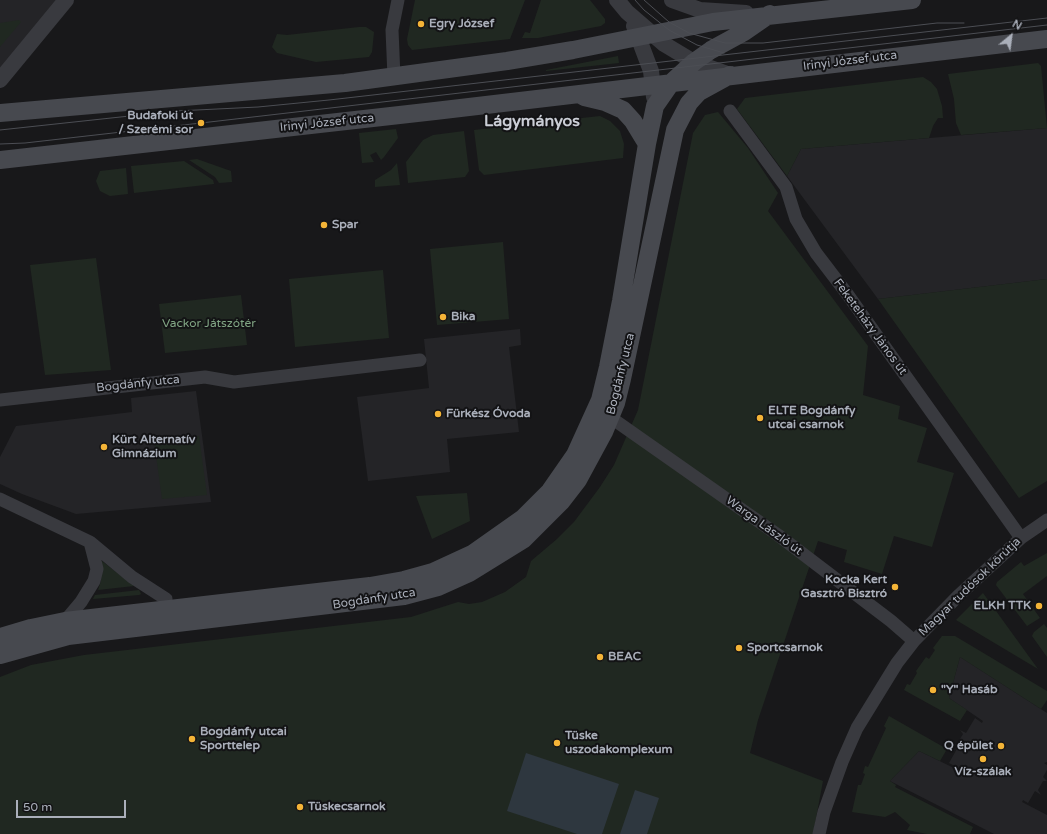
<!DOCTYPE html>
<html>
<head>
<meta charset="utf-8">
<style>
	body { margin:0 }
	#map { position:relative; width:1047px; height:834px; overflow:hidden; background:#18181a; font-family:"Varela Round",sans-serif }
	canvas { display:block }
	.north { position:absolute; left:991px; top:16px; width:40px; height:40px; -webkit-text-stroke:3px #131315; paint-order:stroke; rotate:29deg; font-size:11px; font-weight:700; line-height:16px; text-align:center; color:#aaafba }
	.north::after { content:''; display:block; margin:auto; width:14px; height:18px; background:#aaafba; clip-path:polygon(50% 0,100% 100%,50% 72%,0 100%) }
	.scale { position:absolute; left:16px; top:800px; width:110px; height:18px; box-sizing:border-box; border:2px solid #aaafba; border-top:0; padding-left:5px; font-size:12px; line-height:14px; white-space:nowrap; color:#aaafba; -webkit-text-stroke:3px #131315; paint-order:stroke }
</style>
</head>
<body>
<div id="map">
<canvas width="1047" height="834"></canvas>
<div class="north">N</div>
<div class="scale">50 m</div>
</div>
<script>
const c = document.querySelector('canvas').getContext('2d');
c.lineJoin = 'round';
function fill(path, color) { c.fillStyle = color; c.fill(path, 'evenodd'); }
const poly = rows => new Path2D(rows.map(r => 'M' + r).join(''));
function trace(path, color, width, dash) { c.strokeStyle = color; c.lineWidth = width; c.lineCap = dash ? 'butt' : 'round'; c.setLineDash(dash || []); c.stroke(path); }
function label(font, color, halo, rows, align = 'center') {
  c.font = font + ' "Varela Round",sans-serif'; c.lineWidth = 4; c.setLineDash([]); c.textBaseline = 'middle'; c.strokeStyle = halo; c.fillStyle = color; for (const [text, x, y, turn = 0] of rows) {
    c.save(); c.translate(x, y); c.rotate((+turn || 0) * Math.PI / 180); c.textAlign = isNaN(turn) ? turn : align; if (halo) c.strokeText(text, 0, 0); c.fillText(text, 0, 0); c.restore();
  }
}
const built = poly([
	[0,0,70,0,0,85],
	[1047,128,1047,279,878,299,787,176,801,149],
	[520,329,521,345,509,347,519,432,447,439,450,472,368,481,357,397,429,388,424,339],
	[196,391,211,502,76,514,22,494,0,484,0,457,16,426,132,412,131,398],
	[960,657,1047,713,1047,762,1044,763,1047,765,1047,770,1043,777,1047,781,1043,781,1038,790,1041,795,1035,791,1028,803,1023,800,1022,802,1047,815,1047,834,994,834,890,781,919,751,956,769,957,767,949,763,958,747,952,744,957,744,963,734,960,730,966,733,975,718,982,723,983,721,949,698]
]);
const green = poly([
	[415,0,525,0,510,39,412,50,408,45,407,39],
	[541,0,590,0,605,19,605,23,601,26,538,38,522,38,525,32,530,33],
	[19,20,21,22,0,47,0,23],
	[359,27,366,27,374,32,372,52,369,57,316,62,277,53,272,47,277,34,287,35],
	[618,56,619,63,546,71,546,70],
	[1038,63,1041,66,1047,128,961,135,956,123,954,99,948,74],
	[923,77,931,82,937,89,942,106,943,118,938,118,933,126,929,138,801,149,787,176,737,109,745,98],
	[718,112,748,148,778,193,768,211,868,346,863,395,900,406,898,419,927,428,917,462,954,473,932,547,894,536,882,574,844,562,847,550,818,541,758,720,750,753,823,781,813,834,0,834,0,677,31,665,84,655,411,617,458,602,469,604,482,602,505,592,526,577,531,561,557,539,574,522,600,487,614,465,638,410,693,133,705,115],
	[600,116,610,121,620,131,624,144,623,158,484,175,479,170,474,130],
	[396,129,398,138,384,157,381,160,376,152,370,155,374,162,362,163,359,133],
	[464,131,469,171,465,177,408,183,406,162,423,140,433,135],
	[197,159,231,171,232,182,219,183,215,177,189,160],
	[184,161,213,180,214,184,134,193,131,166],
	[397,163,400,185,375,187,375,180,391,170],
	[126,168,128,194,110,196,100,191,96,181,100,171],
	[503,242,509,319,437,325,430,249],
	[96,258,111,370,45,375,30,265],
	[383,270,389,338,295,347,289,279],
	[1047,279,1047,481,1019,498,878,299],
	[241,295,247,345,165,353,159,304],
	[199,436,207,495,162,499,154,441],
	[467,493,470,521,432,539,416,496],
	[1047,553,1047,576,1023,594,1040,618,1027,626,996,585,997,582,1021,562,1024,566],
	[101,561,102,561,134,586,98,590,101,581],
	[139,590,141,594,139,595,93,599,95,595],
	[983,593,1038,669,956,620],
	[1044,624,1047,628,1047,657,1032,636,1034,632],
	[942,636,955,636,1047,691,1047,700,1041,709,960,657,949,698,967,710,960,721,904,690,907,684,910,685,917,673,916,671,926,657,929,659,935,650,933,648],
	[889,716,947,749,940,761,919,751,890,781,896,785,895,787,973,827,970,834,927,834,907,830,910,825,895,812,885,817,852,812,858,785,861,785,865,774,863,773,865,766,868,767,886,728,884,726]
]);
const water = poly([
	[526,753,619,784,602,834,577,834,507,811],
	[635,790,659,798,647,834,620,834]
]);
const minor = poly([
	[394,77,392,30,398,0],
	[730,111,786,187,796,219,816,253,848,295,1021,538],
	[0,400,205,377,234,382,420,360],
	[610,417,778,535,891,621,914,641],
	[0,499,90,542,132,577,166,599,164,609],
	[65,621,81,602,94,581,97,569,90,542],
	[819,834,824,812,842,762,857,728,897,663,914,641,958,596,1021,538,1047,520]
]);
const tertiary = poly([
	[617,0,627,12,664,44,694,62,730,75],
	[672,0,700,10,746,13],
	[634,26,651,71,654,97],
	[0,80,66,0]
]);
const secondary = poly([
	[584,97,605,102,623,110,633,121,647,144],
	[0,113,345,83,507,61,573,50,713,22,912,0],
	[0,160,435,111,1047,39],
	[0,637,31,628,65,621,370,586,404,580,433,572,472,554,523,518,550,491,575,455,600,400,608,367,621,301,647,144,655,106,671,83,694,62,711,50,744,32,770,14],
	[0,655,68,636,404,596,438,587,469,573,524,539,561,502,578,480,604,432,616,403,622,379,675,130,689,103,699,92,730,75]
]);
const tram = poly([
	[635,0,644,10,669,30,697,45,724,53],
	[644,0,669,22,689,33,725,43,763,43,937,23,964,23],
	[0,130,176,111,258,107,329,100,1047,18],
	[0,144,25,143,201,123,1047,25]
]);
const markers = [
	[421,24,4,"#f4b437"],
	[201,123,4,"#f4b437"],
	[324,225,4,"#f4b437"],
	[443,317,4,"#f4b437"],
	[438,414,4,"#f4b437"],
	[760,418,4,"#f4b437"],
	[104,447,4,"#f4b437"],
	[895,587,4,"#f4b437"],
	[1039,606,4,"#f4b437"],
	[739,648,4,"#f4b437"],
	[600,657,4,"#f4b437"],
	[933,690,4,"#f4b437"],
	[192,739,4,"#f4b437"],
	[557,743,4,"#f4b437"],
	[1001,746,4,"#f4b437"],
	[983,759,4,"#f4b437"],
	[300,807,4,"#f4b437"]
];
const poiNames = [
	["Egry József",429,24],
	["Budafoki út",193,116,"right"],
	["/ Szerémi sor",193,130,"right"],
	["Spar",332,225],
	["Bika",451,317],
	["ELTE Bogdánfy",768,411],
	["utcai csarnok",768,425],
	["Fürkész Óvoda",446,414],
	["Kürt Alternatív",112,440],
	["Gimnázium",112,454],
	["Kocka Kert",887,580,"right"],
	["Gasztró Bisztró",887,594,"right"],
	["ELKH TTK",1031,606,"right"],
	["Sportcsarnok",747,648],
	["BEAC",608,657],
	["\"Y\" Hasáb",941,690],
	["Bogdánfy utcai",200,732],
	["Sporttelep",200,746],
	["Tüske",565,736],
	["uszodakomplexum",565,750],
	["Q épület",993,746,"right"],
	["Víz-szálak",983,772,"center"],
	["Tüskecsarnok",308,807]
];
const streetNames = [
	["Irinyi József utca",850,61,-7],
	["Irinyi József utca",327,123,-6],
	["Feketeházy János út",870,327,54],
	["Bogdánfy utca",621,374,-76],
	["Bogdánfy utca",138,384,-6],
	["Warga László út",764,526,36],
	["Magyar tudósok körútja",970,587,-44],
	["Bogdánfy utca",374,599,-9]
];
const parkNames = [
	["Vackor Játszótér",209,324]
];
const districtNames = [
	["Lágymányos",532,122]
];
fill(built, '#242427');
fill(green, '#202821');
fill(water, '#2e373f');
trace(minor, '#393a3f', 13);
trace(tertiary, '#393a3f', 16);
trace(secondary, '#47494f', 18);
trace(tram, '#4c4e54', 1);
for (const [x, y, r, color] of markers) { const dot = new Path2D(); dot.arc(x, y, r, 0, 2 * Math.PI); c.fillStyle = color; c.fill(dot); trace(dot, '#131315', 1.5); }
label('bold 12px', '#aaafba', '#131315', poiNames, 'left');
label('12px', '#aaafba', '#131315', streetNames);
label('12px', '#81a584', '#131315', parkNames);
label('bold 16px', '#cbced6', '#131315', districtNames);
</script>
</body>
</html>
